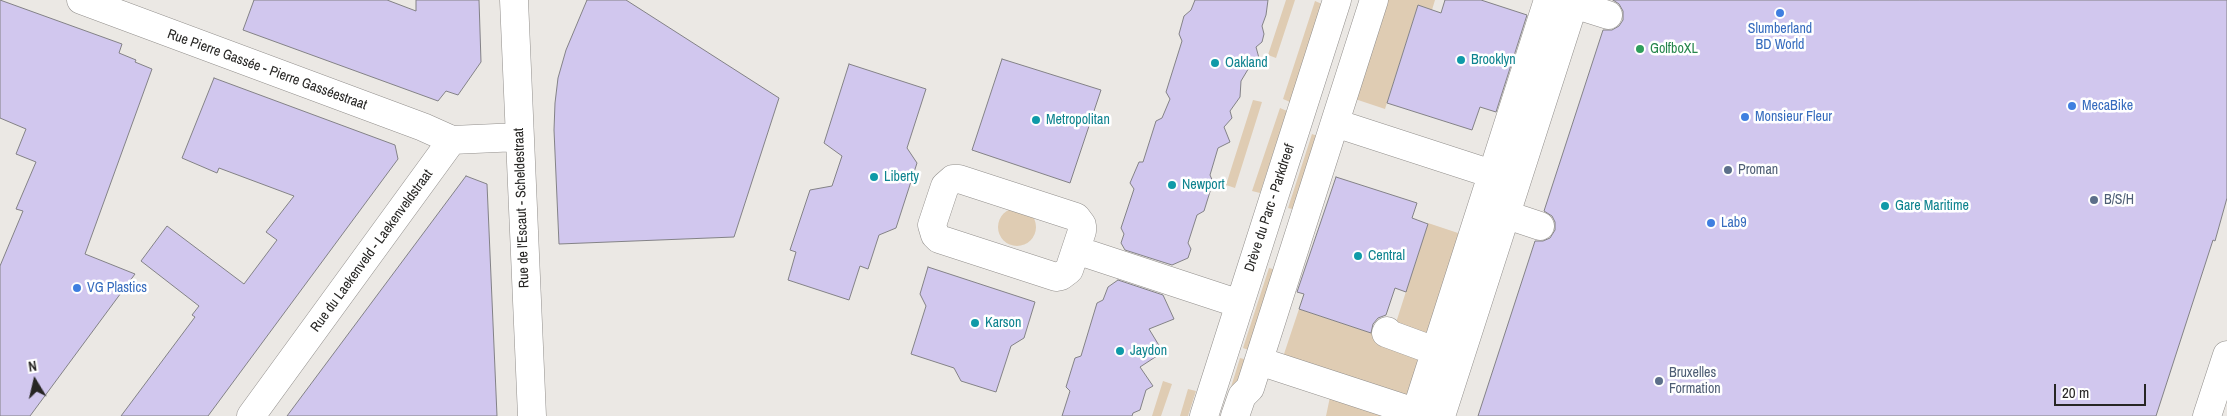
<!DOCTYPE html>
<html>
<head>
<meta charset="utf-8">
<style>
	body { margin:0 }
	#map { position:relative; width:2227px; height:416px; overflow:hidden; background:#ebe8e4; font-family:"Archivo Narrow",sans-serif }
	canvas { display:block }
	.north { position:absolute; left:10px; top:356px; width:50px; height:50px; -webkit-text-stroke:4px #fff; paint-order:stroke; rotate:351deg; font-size:14px; font-weight:700; line-height:20px; text-align:center; color:#272624 }
	.north::after { content:''; display:block; margin:auto; width:18px; height:22px; background:#272624; clip-path:polygon(50% 0,100% 100%,50% 72%,0 100%) }
	.scale { position:absolute; left:2054px; top:384px; width:92px; height:22px; box-sizing:border-box; border:2px solid #272624; border-top:0; padding-left:6px; font-size:15px; line-height:18px; white-space:nowrap; color:#272624; -webkit-text-stroke:4px #fff; paint-order:stroke }
</style>
</head>
<body>
<div id="map">
<canvas width="2227" height="416"></canvas>
<div class="north">N</div>
<div class="scale">20 m</div>
</div>
<script>
const c = document.querySelector('canvas').getContext('2d');
c.lineJoin = 'round';
function fill(path, color) { c.fillStyle = color; c.fill(path, 'evenodd'); }
const poly = rows => new Path2D(rows.map(r => 'M' + r).join(''));
function trace(path, color, width, dash) { c.strokeStyle = color; c.lineWidth = width; c.lineCap = dash ? 'butt' : 'round'; c.setLineDash(dash || []); c.stroke(path); }
function label(font, color, halo, rows, align = 'center') {
  c.font = font + ' "Archivo Narrow",sans-serif'; c.lineWidth = 5; c.setLineDash([]); c.textBaseline = 'middle'; c.strokeStyle = halo; c.fillStyle = color; for (const [text, x, y, turn = 0] of rows) {
    c.save(); c.translate(x, y); c.rotate((+turn || 0) * Math.PI / 180); c.textAlign = isNaN(turn) ? turn : align; if (halo) c.strokeText(text, 0, 0); c.fillText(text, 0, 0); c.restore();
  }
}
const green = poly([
	[1286,0,1295,0,1276,58,1268,55],
	[1384,0,1435,0,1432,10,1418,5,1385,109,1352,98],
	[1315,1,1322,4,1290,102,1283,99],
	[1253,100,1262,102,1235,188,1226,185],
	[1280,108,1287,111,1260,193,1252,191],
	[1312,134,1320,137,1296,210,1288,208],
	'998 227a19 19 0 1 1 38 0a19 19 0 1 1-38 0Z',
	[1428,223,1461,234,1427,343,1393,332],
	[1269,268,1277,270,1251,351,1243,348],
	[1299,309,1423,350,1407,401,1282,360],
	[1240,358,1248,360,1222,416],
	[1163,381,1172,384,1161,416,1152,416],
	[1188,389,1196,391,1188,416,1180,416],
	[1330,397,1389,416,1326,416]
]);
const building = poly([
	[0,0,122,44,119,53,136,60,135,62,152,69,85,254,135,274,30,416,0,416,0,266,23,211,16,209,36,162,16,154,26,129,0,118,0,0],
	[254,0,387,0,416,11,416,0,479,0,481,62,458,95,446,91,438,101,243,30,254,0],
	[587,0,626,0,779,98,734,237,559,244,554,130,555,103,558,78,566,50,587,0],
	[1195,0,1268,0,1266,15,1262,26,1264,34,1262,42,1256,47,1259,58,1250,66,1241,81,1240,97,1230,111,1232,118,1224,127,1230,142,1218,148,1210,175,1213,182,1204,211,1197,215,1188,243,1191,249,1188,258,1172,265,1125,250,1121,243,1124,234,1121,228,1134,189,1130,183,1139,162,1143,162,1156,121,1162,118,1170,99,1166,92,1182,41,1179,34,1184,16,1191,10,1195,0],
	[1445,0,1481,0,1527,15,1496,112,1480,107,1472,130,1387,103,1418,5,1441,13,1445,0],
	[1613,0,2227,0,2227,198,2215,241,2213,240,2156,416,1478,416,1535,241,1543,241,1550,238,1555,230,1555,222,1552,216,1544,211,1603,30,1612,30,1619,26,1623,20,1623,11,1619,4,1613,0],
	[1002,59,1101,90,1070,183,972,150,1002,59],
	[849,64,926,89,907,148,917,163,896,228,879,235,868,269,860,266,849,300,788,280,796,252,790,250,810,190,832,186,842,156,824,143,849,64],
	[214,78,395,145,398,159,208,416,121,416,195,317,192,315,199,306,141,261,167,226,244,284,277,240,266,232,294,196,219,168,217,173,182,158,214,78],
	[466,176,487,184,497,416,287,416,466,176],
	[1336,177,1417,203,1412,218,1428,224,1406,292,1395,288,1386,315,1378,318,1373,324,1371,333,1299,309,1304,294,1297,292,1336,177],
	[928,267,1035,302,1024,338,1011,346,996,392,961,381,954,368,911,354,926,306,920,294,928,267],
	[1118,280,1163,295,1174,319,1149,329,1163,352,1140,367,1153,386,1146,390,1140,410,1133,413,1132,416,1062,416,1070,391,1066,387,1075,358,1081,356,1097,303,1103,300,1108,287,1118,280]
]);
const minor = poly([
	[81,0,423,127,452,140,519,137],
	[514,0,532,416],
	[1573,4,1608,15],
	[1335,123,1492,174],
	[953,179,959,179,1076,217,1082,225,1082,231,1069,270,1061,276,1056,277,939,239,935,235,932,225,945,186,953,179],
	[1489,209,1540,226],
	[1076,250,1240,304],
	[1387,331,1386,333,1435,351],
	[1259,361,1427,416],
	[1416,412,1548,0],
	[251,416,452,140],
	[1204,416,1337,0],
	[1235,416,1242,396,1250,388,1374,0],
	[1441,416,1575,0],
	[2207,416,2227,355]
]);
const markers = [
	[1780,13,5,"#3f7fe0"],
	[1640,49,5,"#2e9e5b"],
	[1461,60,5,"#0f9aa8"],
	[1215,63,5,"#0f9aa8"],
	[2072,106,5,"#3f7fe0"],
	[1745,117,5,"#3f7fe0"],
	[1036,120,5,"#0f9aa8"],
	[1728,170,5,"#5c6f8a"],
	[874,177,5,"#0f9aa8"],
	[1172,185,5,"#0f9aa8"],
	[2094,200,5,"#5c6f8a"],
	[1885,206,5,"#0f9aa8"],
	[1711,223,5,"#3f7fe0"],
	[1358,256,5,"#0f9aa8"],
	[77,288,5,"#3f7fe0"],
	[975,323,5,"#0f9aa8"],
	[1120,351,5,"#0f9aa8"],
	[1659,381,5,"#5c6f8a"]
];
const shopNames = [
	["Slumberland",1780,29,"center"],
	["BD World",1780,45,"center"],
	["MecaBike",2082,106],
	["Monsieur Fleur",1755,117],
	["Lab9",1721,223],
	["VG Plastics",87,288]
];
const leisureNames = [
	["GolfboXL",1650,49]
];
const cultureNames = [
	["Brooklyn",1471,60],
	["Oakland",1225,63],
	["Metropolitan",1046,120],
	["Liberty",884,177],
	["Newport",1182,185],
	["Gare Maritime",1895,206],
	["Central",1368,256],
	["Karson",985,323],
	["Jaydon",1130,351]
];
const streetNames = [
	["Rue Pierre Gassée - Pierre Gasséestraat",267,70,20],
	["Rue de l'Escaut - Scheldestraat",522,208,-92],
	["Drève du Parc - Parkdreef",1270,208,-72],
	["Rue du Laekenveld - Laekenveldstraat",372,251,-54]
];
const serviceNames = [
	["Proman",1738,170],
	["B/S/H",2104,200],
	["Bruxelles",1669,373],
	["Formation",1669,389]
];
fill(green, '#dfccb3');
fill(building, '#d1c7ee');
trace(building, '#838286', 1);
trace(minor, '#928f8c', 29);
trace(minor, '#fff', 28);
for (const [x, y, r, color] of markers) { const dot = new Path2D(); dot.arc(x, y, r, 0, 2 * Math.PI); c.fillStyle = color; c.fill(dot); trace(dot, '#fff', 2); }
label('14px', '#366cbe', '#fff', shopNames, 'left');
label('14px', '#27864d', '#fff', leisureNames, 'left');
label('14px', '#0d838f', '#fff', cultureNames, 'left');
label('14px', '#272624', '#fff', streetNames);
label('14px', '#4e5e75', '#fff', serviceNames, 'left');
</script>
</body>
</html>
